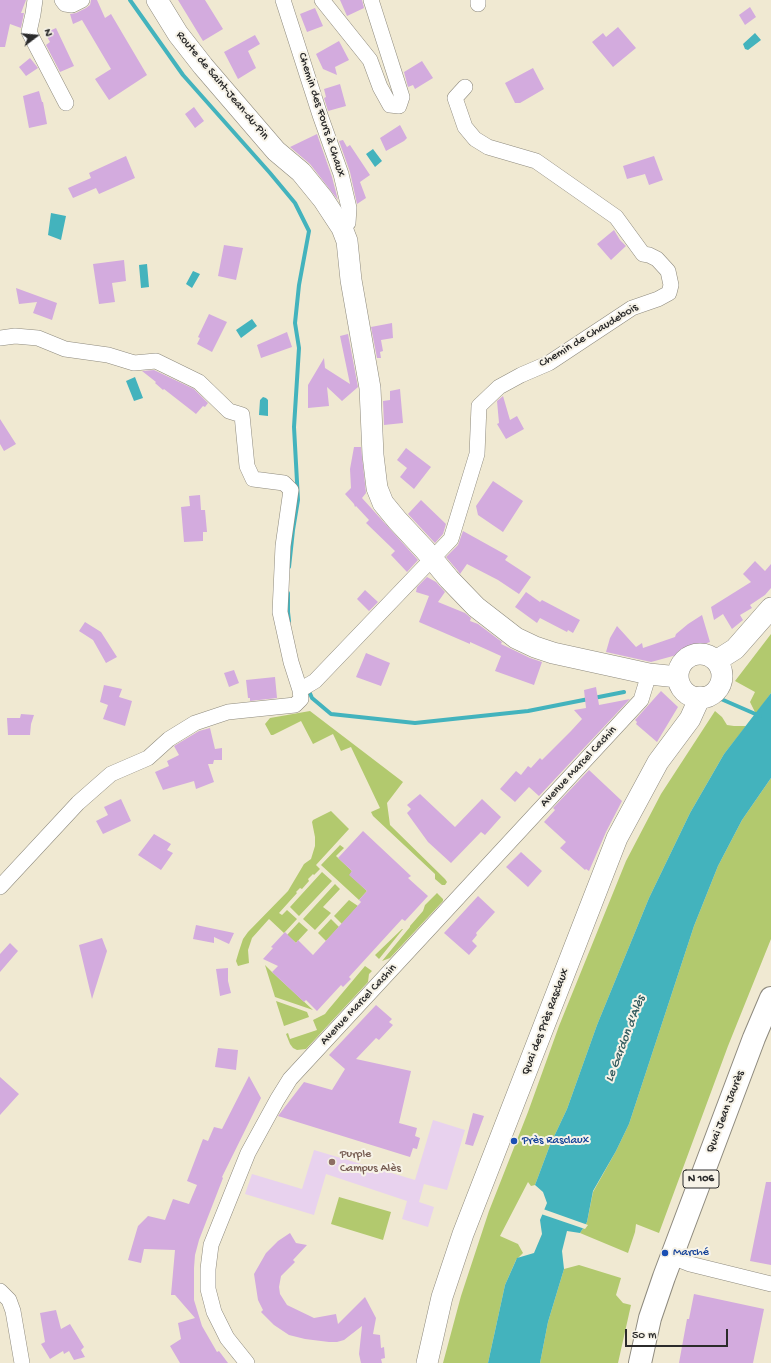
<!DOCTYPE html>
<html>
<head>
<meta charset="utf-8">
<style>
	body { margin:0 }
	#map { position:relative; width:771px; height:1363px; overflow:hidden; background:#f0e9d2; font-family:"Gochi Hand",sans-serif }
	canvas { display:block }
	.north { position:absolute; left:16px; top:16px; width:40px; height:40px; -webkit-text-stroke:3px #f7f3e8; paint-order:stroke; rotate:74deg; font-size:11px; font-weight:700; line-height:16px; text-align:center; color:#2b2b2b }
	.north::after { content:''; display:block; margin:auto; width:14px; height:18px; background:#2b2b2b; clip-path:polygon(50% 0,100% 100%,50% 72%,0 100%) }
	.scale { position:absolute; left:625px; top:1329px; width:103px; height:18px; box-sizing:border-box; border:2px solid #2b2b2b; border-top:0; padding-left:5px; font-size:12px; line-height:14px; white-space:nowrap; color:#2b2b2b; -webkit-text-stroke:3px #f7f3e8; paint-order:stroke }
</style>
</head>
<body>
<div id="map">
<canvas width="771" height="1363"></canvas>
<div class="north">N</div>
<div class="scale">50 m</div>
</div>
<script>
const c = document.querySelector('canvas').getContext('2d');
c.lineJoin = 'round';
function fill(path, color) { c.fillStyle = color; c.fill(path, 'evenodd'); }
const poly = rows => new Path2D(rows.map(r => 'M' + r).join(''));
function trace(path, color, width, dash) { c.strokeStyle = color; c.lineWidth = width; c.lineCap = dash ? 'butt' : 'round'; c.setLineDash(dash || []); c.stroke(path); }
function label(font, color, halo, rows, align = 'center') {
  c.font = font + ' "Gochi Hand",sans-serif'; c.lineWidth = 4; c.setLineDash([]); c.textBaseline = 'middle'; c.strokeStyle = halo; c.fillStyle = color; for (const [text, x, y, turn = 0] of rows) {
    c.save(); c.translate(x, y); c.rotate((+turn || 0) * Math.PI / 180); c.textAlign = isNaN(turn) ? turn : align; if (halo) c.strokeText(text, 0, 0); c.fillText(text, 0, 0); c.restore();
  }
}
const built = poly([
	[433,1120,465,1130,447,1190,424,1184,419,1202,434,1207,428,1227,402,1219,407,1201,326,1174,314,1215,245,1194,252,1174,302,1189,314,1150,415,1180]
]);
const green = poly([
	[771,634,771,693,756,714,750,702,755,692,735,681],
	[310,711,403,782,387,803,390,825,445,879,447,882,445,885,442,885,435,879,435,874,373,816,371,812,380,808,351,747,341,751,333,734,313,744,301,721,273,735,271,735,265,724,270,718],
	[715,711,722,717,727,725,734,726,746,726,724,754,690,813,649,898,597,1025,567,1109,550,1145,535,1185,531,1186,528,1182,500,1236,518,1244,523,1253,516,1260,505,1285,488,1363,443,1363,461,1296,489,1211,528,1112,559,1026,626,861,661,794],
	[771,778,771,939,728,1046,659,1233,636,1224,635,1232,628,1253,580,1233,587,1222,593,1192,616,1151,629,1124,694,926,718,866,742,820],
	[331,811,349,829,316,865,320,869,314,875,313,874,308,879,309,881,302,889,300,888,296,892,297,893,279,913,282,915,287,910,297,919,284,933,269,919,252,938,248,950,249,963,238,966,236,961,239,951,243,939,248,932,288,891,304,864,311,859,315,846,315,837,312,822,313,820],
	[340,845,344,848,336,856,352,871,350,875,367,891,359,900,321,865],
	[322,872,332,881,299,916,290,907],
	[335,884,340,889,323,907,331,913,315,930,303,919],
	[437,893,443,899,443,901,390,958,382,961,410,927,410,926,423,911,425,905],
	[349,900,358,906,342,924,334,916],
	[331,919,339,927,326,941,318,933],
	[299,922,308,930,296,943,287,935],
	[402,929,403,929,379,959,375,955],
	[265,965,272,972,313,1010,275,997],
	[365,966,372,971,369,974,368,982,306,1049,297,1050,293,1048,290,1044,286,1034,288,1033,290,1039,317,1030,313,1020,325,1014,328,1010],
	[276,1001,307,1012,309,1017,284,1026],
	[339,1197,391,1212,383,1240,331,1224],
	[579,1265,621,1278,616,1295,623,1303,631,1305,618,1363,540,1363,548,1322,564,1269]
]);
const water = poly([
	[755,33,761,40,748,50,745,49,743,44],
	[373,149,382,161,375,167,366,154],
	[51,213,66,216,61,240,48,235],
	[147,264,149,287,141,288,139,265],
	[193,271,200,274,192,288,186,284],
	[252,319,257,326,241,338,236,330],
	[135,377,143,398,134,401,126,381],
	[263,397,266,398,268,400,268,416,259,415,260,400],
	[771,693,771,778,742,820,718,866,694,926,629,1124,616,1151,593,1191,587,1222,580,1233,567,1231,562,1251,564,1269,548,1322,540,1363,488,1363,505,1285,517,1258,534,1253,542,1234,540,1220,547,1203,543,1192,535,1185,550,1145,567,1109,597,1025,649,898,690,813,724,754]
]);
const pier = poly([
	[543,1209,588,1225,585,1229,541,1214]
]);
const stream = poly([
	[130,0,183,75,270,173,295,203,309,231,299,285,295,323,299,348,294,427,298,500,293,530,289,567],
	[288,593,288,612,289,621],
	[308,689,312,698,331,714,415,723,528,711,624,692],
	[721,699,760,716]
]);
const building = poly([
	[0,0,26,0,21,13,24,13,21,28,10,24,5,47,0,47],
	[91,0,97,0,105,18,111,14,147,75,109,100,95,79,111,69,82,20,73,24,70,14,76,13,86,8,90,5],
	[178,0,205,0,223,29,203,41],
	[340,0,362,0,364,8,347,16],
	[750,7,756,17,745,25,739,15],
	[315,8,323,26,307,32,300,14],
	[618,27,636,48,613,67,592,42,603,33,606,37],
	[56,28,74,66,60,72,46,45,50,42,45,33],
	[255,35,260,44,248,51,256,68,238,79,224,52],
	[339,41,349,60,335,67,337,75,323,69,316,54],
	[30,58,38,68,26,76,19,67],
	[422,61,433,78,415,89,413,85,408,87,404,72],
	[533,68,544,89,520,103,515,103,505,83],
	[340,84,346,106,328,111,324,98,326,97,324,89],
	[39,91,42,102,43,102,47,124,29,128,23,96],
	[194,107,204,121,195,128,185,114],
	[400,125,407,138,404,141,386,151,380,138],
	[317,134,332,177,338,200,310,164,290,147],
	[343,140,347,147,350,145,370,175,360,182,366,198,357,204,350,172,339,141],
	[126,156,135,178,99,194,96,188,73,198,68,188,91,178,89,173],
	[654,156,663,180,649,185,645,174,627,179,623,166],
	[614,230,620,240,626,246,611,260,597,244],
	[224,245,243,248,236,280,218,276],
	[124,260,126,281,112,283,115,302,99,304,93,264],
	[16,288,57,303,52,320,33,313,37,302,19,304],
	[209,314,227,322,212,352,197,344,200,338,198,337],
	[392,323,393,338,381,340,383,351,380,352,381,358,377,358,371,327],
	[287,332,292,347,261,358,257,345],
	[348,334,358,387,342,401,327,387,329,406,308,408,308,385,324,358,325,368,350,384,340,336],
	[154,370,194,389,208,403,205,407,203,406,196,414,164,389,163,390,155,383,156,382,142,371],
	[400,389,403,423,384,425,383,401,390,400,390,391],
	[503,396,510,420,517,416,524,429,506,439,497,424,499,423,497,401],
	[0,419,16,444,4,451,0,444],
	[354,447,361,447,366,493,362,498,418,560,407,572,391,555,395,551,366,523,369,520,356,506,355,507,354,504,345,494,351,488,350,469],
	[406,448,431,467,414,489,400,477,407,468,397,460],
	[493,481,523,501,503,532,478,515,476,506],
	[200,495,201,510,205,510,207,532,203,532,203,541,184,542,181,507,190,506,189,496],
	[421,500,446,524,443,534,435,543,408,514],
	[463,531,508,556,505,560,531,577,519,594,498,580,467,564,460,574,458,571,446,557,458,545],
	[755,561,765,571,771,564,771,588,765,595,750,605,752,608,740,615,743,620,732,629,723,614,714,620,711,607,751,582,743,574],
	[427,577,436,582,445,592,438,602,465,613,471,618,470,621,478,624,502,642,501,644,530,658,542,662,534,685,495,671,501,656,470,642,470,644,419,622,429,596,416,592,417,587],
	[365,590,378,602,369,611,357,599],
	[526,592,540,602,542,600,580,620,573,633,568,630,567,632,540,618,537,623,515,607],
	[702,615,710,642,684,651,684,653,651,662,606,652,610,638,617,626,636,647,642,643,643,648,675,637,676,634,688,624],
	[85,622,101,632,117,657,106,663,93,640,79,631],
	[366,653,390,663,381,686,356,677],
	[234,670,239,683,229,687,224,673],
	[275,677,277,698,250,701,250,698,248,698,246,680],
	[104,685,122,689,119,697,132,701,125,726,103,719,108,705,100,702],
	[596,687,599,705,630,699,539,796,529,787,515,802,500,789,516,771,521,775,528,766,531,768,540,758,542,760,571,731,582,719,574,710,586,708,584,690],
	[661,691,678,707,657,742,636,724,637,722,635,720],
	[21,714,34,715,31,724,30,735,8,735,7,718,20,718],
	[210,728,215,749,222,748,222,760,214,760,213,764,208,764,214,782,196,789,194,781,163,790,155,772,169,766,167,761,179,755,174,746,199,731],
	[589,770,622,801,606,832,589,871,586,869,585,870,560,848,566,842,544,822,555,810,553,808],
	[420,794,455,827,482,799,501,817,485,835,481,832,451,863,428,842,407,813,411,809,407,805],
	[121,799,131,821,103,834,96,821,108,815,104,807],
	[363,831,411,876,408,878,428,896,405,921,402,919,349,977,351,979,343,987,341,985,317,1011,306,1000,304,1002,272,972,278,966,263,959,273,948,271,947,285,932,296,943,298,940,313,955,361,902,359,900,367,891,349,875,352,871,338,858],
	[154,834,171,844,167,850,173,853,161,870,138,855],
	[521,852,542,871,528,887,506,867],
	[478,896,495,912,476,933,477,935,472,941,477,946,469,955,444,933],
	[196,925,234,933,229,944,214,937,214,943,193,939],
	[102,938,107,951,92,999,79,945],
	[10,943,18,951,0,972,0,954],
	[228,968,228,981,231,993,220,996,216,969],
	[376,1005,392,1019,389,1022,393,1025,379,1040,376,1038,356,1059,411,1071,399,1123,417,1128,415,1136,420,1138,417,1149,413,1148,410,1157,278,1116,304,1082,332,1090,345,1069,329,1055],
	[218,1048,238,1050,236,1070,215,1067],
	[249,1076,261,1098,222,1177,223,1178,199,1240,195,1255,194,1268,194,1300,202,1326,217,1352,219,1351,228,1363,180,1363,170,1346,181,1339,178,1323,195,1318,175,1295,171,1295,175,1250,144,1249,141,1263,128,1260,138,1226,148,1216,165,1220,173,1199,189,1204,197,1185,187,1181,203,1139,208,1141,214,1127,222,1129],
	[0,1077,19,1094,0,1115],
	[473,1113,484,1116,473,1146,465,1144],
	[766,1182,771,1182,771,1265,750,1261],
	[290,1233,296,1243,307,1245,293,1260,295,1262,281,1276,279,1287,280,1294,287,1305,314,1318,336,1314,338,1324,365,1297,376,1318,373,1334,380,1335,381,1348,384,1347,385,1358,381,1359,382,1363,361,1363,359,1354,362,1326,344,1340,337,1342,329,1342,305,1339,289,1335,274,1325,261,1312,263,1310,258,1300,254,1274,266,1253,278,1241],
	[694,1294,764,1309,753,1363,679,1363,687,1319,689,1319],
	[56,1310,61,1329,70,1324,84,1347,81,1350,85,1357,74,1360,69,1351,64,1354,63,1351,50,1359,41,1344,45,1342,40,1313]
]);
const minor = poly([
	[35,0,33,14,29,32,66,103],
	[62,0,65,4,72,5,82,0],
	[283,0,320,115,341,174,349,208,348,223,342,228],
	[322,0,370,60,380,87,390,105,399,106,402,97,371,0],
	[478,4,478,0],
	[0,338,15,336,38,338,65,349,108,355,134,363,156,361,199,382,229,411,242,415,247,466,253,479,284,483,291,490,283,546,280,612,291,662,300,690,301,699,295,705,228,712,195,723,169,739,148,758,111,774,78,803,0,887],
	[300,690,315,681,451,539,477,454,479,406,499,387,521,375,549,363,632,308,658,299,669,293,671,285,668,271,657,259,649,255,643,254,616,217,536,161,488,147,475,139,465,127,455,98,465,87],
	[672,1257,690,1264,771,1284],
	[0,1291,9,1300,13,1311,22,1363],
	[247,1363,227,1338,214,1312,208,1289,208,1269,211,1245,248,1153,277,1100,290,1079,641,700,649,674]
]);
const secondary = poly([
	[157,0,178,34,203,66,276,151,301,172,323,199,342,228,347,241,351,280,370,388,373,455,377,488,383,503,397,520,425,550,449,579,476,607,516,638,535,647,553,653,649,674,678,677],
	'678 676a22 22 0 1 1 44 0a22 22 0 1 1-44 0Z',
	[716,661,735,649,771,608],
	[427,1363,442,1297,463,1234,617,838,658,762,690,719,700,697]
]);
const primary = poly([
	[640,1363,650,1318,664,1277,754,1038,771,998]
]);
const markers = [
	[514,1141,4,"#1a4fb4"],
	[332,1162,4,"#8d6e63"],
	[665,1253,4,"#1a4fb4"]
];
const shields = [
	[701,1179,36]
];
const shieldNames = [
	["N 106",701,1179]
];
const streetNames = [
	["Route de Saint-Jean-du-Pin",222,86,50],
	["Chemin des Fours à Chaux",321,115,72],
	["Chemin de Chaudebois",589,336,-31],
	["Avenue Marcel Cachin",579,767,-47],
	["Avenue Marcel Cachin",359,1005,-47],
	["Quai des Près Rasclaux",546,1022,-69],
	["Quai Jean Jaurès",726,1112,-69]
];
const transitNames = [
	["Près Rasclaux",522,1141],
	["Marché",673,1253]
];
const educationNames = [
	["Purple",340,1155],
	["Campus Alès",340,1169]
];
const waterNames = [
	["Le Gardon d'Alès",626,1039,-69]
];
fill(built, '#e8d2ee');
fill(green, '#b2c96e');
fill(water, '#43b3bd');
fill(pier, '#f0e9d2');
trace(stream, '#43b3bd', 4);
fill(building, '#d3abde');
trace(minor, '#8e8a7e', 16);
trace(secondary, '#8e8a7e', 22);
trace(primary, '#8e8a7e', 24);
trace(minor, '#fff', 15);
trace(secondary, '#fff', 21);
trace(primary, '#fff', 22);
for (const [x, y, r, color] of markers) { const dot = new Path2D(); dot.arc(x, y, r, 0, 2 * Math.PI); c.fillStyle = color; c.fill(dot); trace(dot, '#f7f3e8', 1.5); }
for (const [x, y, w] of shields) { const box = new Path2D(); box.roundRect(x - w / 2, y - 9, w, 18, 3); c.fillStyle = '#f7f3e8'; c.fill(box); trace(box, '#2b2b2b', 1); }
label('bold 11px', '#2b2b2b', null, shieldNames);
label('12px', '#2b2b2b', '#f7f3e8', streetNames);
label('12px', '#164399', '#f7f3e8', transitNames, 'left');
label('12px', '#785e54', '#f7f3e8', educationNames, 'left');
label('italic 13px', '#335b5e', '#f7f3e8', waterNames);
</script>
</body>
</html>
